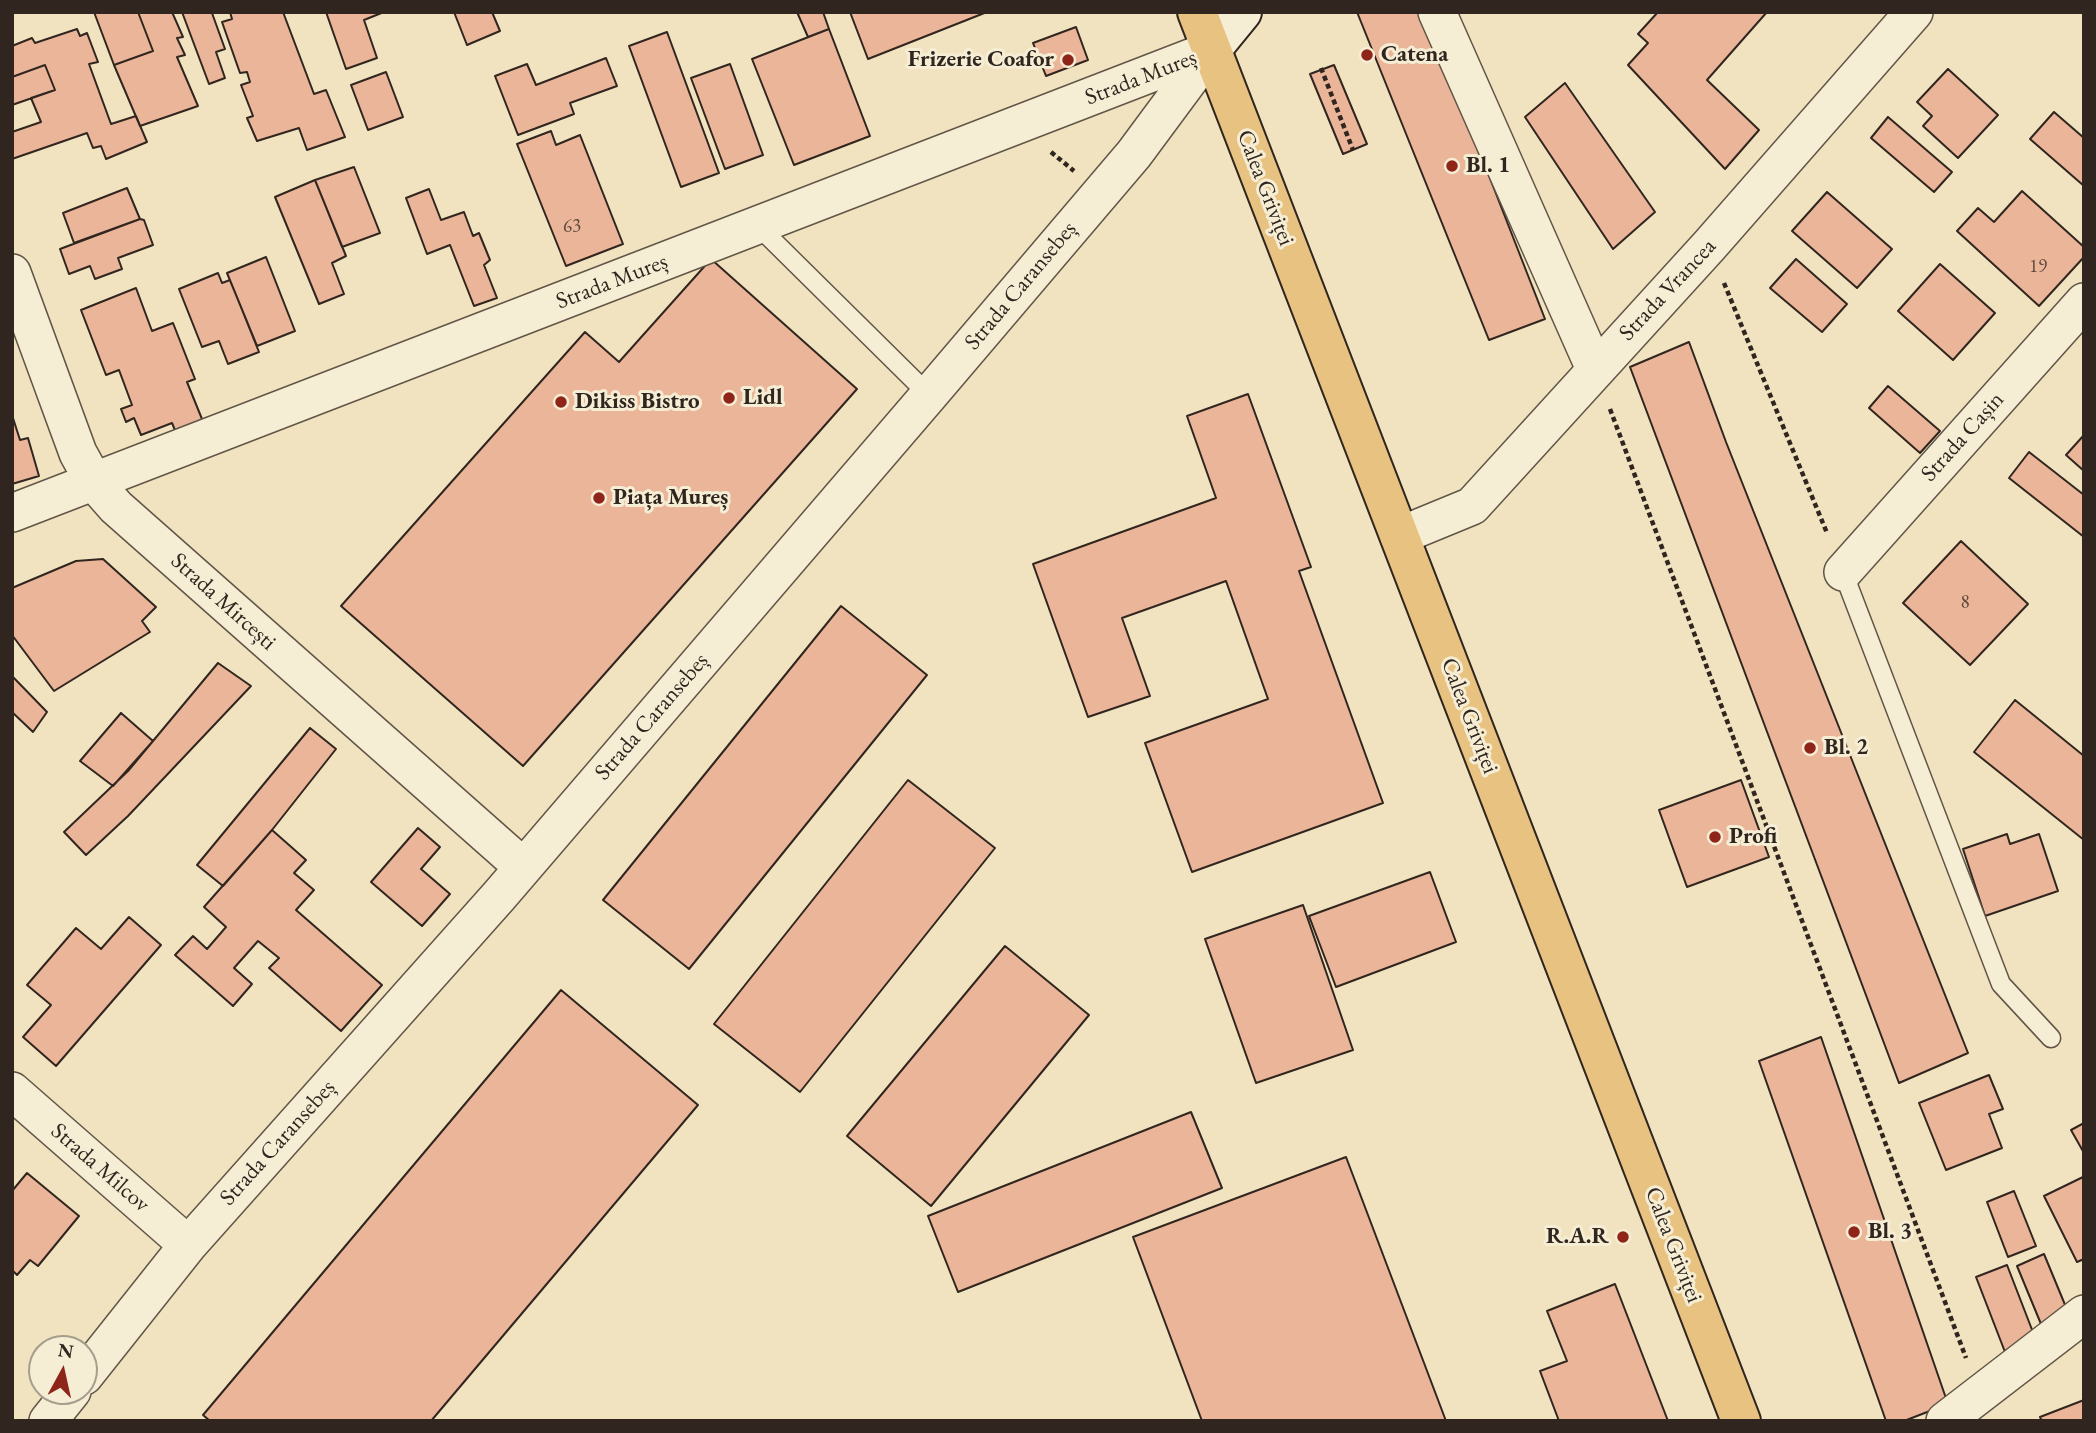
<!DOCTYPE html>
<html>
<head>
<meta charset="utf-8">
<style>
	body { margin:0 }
	#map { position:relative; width:2096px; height:1433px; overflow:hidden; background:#f1e3bf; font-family:"EB Garamond",serif }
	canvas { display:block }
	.frame { position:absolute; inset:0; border:14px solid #31261f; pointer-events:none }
	.north { position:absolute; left:28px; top:1335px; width:70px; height:70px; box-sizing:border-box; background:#f6edd5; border:2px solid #a79d8c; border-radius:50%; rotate:8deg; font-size:19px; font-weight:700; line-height:28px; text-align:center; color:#31261f }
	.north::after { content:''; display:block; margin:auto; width:24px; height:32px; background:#8f2418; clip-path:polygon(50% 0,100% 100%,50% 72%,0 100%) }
</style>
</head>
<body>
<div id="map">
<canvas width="2096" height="1433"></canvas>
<div class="frame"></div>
<div class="north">N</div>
</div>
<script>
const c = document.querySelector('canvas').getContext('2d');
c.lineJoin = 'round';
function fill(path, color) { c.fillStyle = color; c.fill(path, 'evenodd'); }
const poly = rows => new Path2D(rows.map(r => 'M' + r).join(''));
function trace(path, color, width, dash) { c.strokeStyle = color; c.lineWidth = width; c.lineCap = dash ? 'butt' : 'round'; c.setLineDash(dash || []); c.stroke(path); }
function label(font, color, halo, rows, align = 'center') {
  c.font = font + ' "EB Garamond",serif'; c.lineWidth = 6; c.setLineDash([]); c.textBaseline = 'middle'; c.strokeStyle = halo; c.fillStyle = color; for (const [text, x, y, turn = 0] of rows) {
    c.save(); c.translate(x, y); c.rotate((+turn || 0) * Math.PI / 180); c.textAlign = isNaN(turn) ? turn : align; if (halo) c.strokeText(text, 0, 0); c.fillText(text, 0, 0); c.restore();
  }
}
const building = poly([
	[94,12,138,12,153,51,114,65,94,12],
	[138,12,172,12,183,37,177,38,185,55,177,57,198,106,140,126,114,65,153,51,138,12],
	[182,12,212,13,225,49,216,52,225,78,209,84,182,12],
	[230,12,283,12,314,94,326,90,345,137,307,150,299,128,257,141,247,118,253,116,241,85,250,82,247,72,240,73,222,22,232,19,230,12],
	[326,12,384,12,364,20,377,58,346,69,326,12],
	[454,12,492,12,500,31,467,45,454,12],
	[797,12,823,12,829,29,808,37,797,12],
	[850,12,987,12,868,59,850,12],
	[1357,12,1425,12,1545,319,1489,340,1357,12],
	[1658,12,1767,12,1707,80,1759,130,1725,169,1628,65,1648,43,1638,34,1658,12],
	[1076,27,1088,60,1046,76,1033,43,1076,27],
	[77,29,80,36,87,33,98,62,89,64,111,124,136,116,147,142,106,159,101,146,93,148,87,133,12,159,12,132,41,122,31,98,55,90,45,65,12,77,12,46,32,38,35,43,77,29],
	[829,29,870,136,794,165,752,59,829,29],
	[667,32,719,173,681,187,629,46,667,32],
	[606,58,617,86,570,103,574,114,518,135,495,76,527,64,536,85,606,58],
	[730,64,763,155,725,169,691,78,730,64],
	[45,65,55,90,12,105,12,77,45,65],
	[1334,65,1367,144,1343,154,1310,74,1334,65],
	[1948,69,1998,115,1958,158,1923,126,1932,116,1917,102,1948,69],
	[386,72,403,117,368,130,351,85,386,72],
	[1565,83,1655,212,1613,249,1525,117,1565,83],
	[2054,112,2084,138,2084,186,2030,139,2054,112],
	[1888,117,1952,172,1934,192,1871,138,1888,117],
	[551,131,556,145,580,135,623,244,566,266,517,144,551,131],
	[354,167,380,233,342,247,315,180,354,167],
	[315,180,346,256,332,263,344,294,319,304,275,197,315,180],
	[127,188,140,219,74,243,63,213,127,188],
	[429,189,441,220,464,212,473,236,479,233,490,260,484,265,497,298,474,306,450,245,427,254,406,198,429,189],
	[2022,191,2084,247,2084,257,2039,306,1957,231,1978,208,1994,222,2022,191],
	[1827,192,1892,249,1857,288,1792,231,1827,192],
	[140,219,144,220,153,245,118,258,122,269,95,279,90,266,69,274,60,249,140,219],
	[266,257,295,331,257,346,227,273,266,257],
	[711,259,857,389,523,766,341,606,585,332,619,362,711,259],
	[1796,259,1847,304,1822,332,1770,288,1796,259],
	[1940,264,1995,313,1953,360,1898,311,1940,264],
	[218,273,222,283,230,280,259,352,228,364,219,341,202,347,179,289,218,273],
	[136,288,152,331,173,323,195,379,187,382,204,424,177,435,172,423,141,435,134,418,126,422,121,409,132,405,119,370,106,375,81,310,136,288],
	[1689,342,1726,442,1968,1053,1899,1083,1630,367,1689,342],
	[1888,386,1940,431,1920,453,1869,408,1888,386],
	[1248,394,1311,567,1299,571,1383,803,1192,872,1145,743,1268,699,1226,581,1122,618,1150,696,1088,717,1033,564,1216,498,1187,416,1248,394],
	[12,415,20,440,28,438,39,476,12,484,12,415],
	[2084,435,2084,471,2066,455,2084,435],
	[2029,452,2084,495,2084,537,2009,478,2029,452],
	[1961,541,2028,604,1970,665,1903,603,1961,541],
	[103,559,156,607,142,621,150,632,54,691,12,635,12,588,76,561,103,559],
	[841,606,927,675,689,969,603,900,841,606],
	[218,663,251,686,128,816,86,855,64,832,128,771,218,663],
	[12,676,47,712,33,732,12,712,12,676],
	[2015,700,2084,756,2084,840,1974,752,2015,700],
	[121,713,153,741,113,786,80,761,121,713],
	[310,728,336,749,272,830,223,886,197,865,310,728],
	[908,780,995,848,800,1092,714,1024,908,780],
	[1741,780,1769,857,1687,887,1659,810,1741,780],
	[418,828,440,847,421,869,450,894,422,926,371,882,418,828],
	[272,830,306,860,294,873,314,890,296,910,382,985,341,1031,269,968,279,958,258,941,234,968,252,984,233,1006,175,955,193,936,207,949,226,927,204,907,272,830],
	[2007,834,2010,844,2039,834,2058,891,1985,916,1963,849,2007,834],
	[1430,872,1456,942,1336,987,1309,916,1430,872],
	[1303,905,1353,1050,1256,1083,1205,939,1303,905],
	[129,917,161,945,56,1066,23,1037,51,1005,27,985,76,928,101,949,129,917],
	[1005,946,1089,1015,931,1206,847,1136,1005,946],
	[561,990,698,1105,431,1421,210,1421,203,1415,561,990],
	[1821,1037,1948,1404,1904,1421,1886,1421,1759,1061,1821,1037],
	[1989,1075,2003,1109,1989,1114,2002,1148,1946,1170,1919,1103,1989,1075],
	[1191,1112,1222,1188,958,1292,928,1216,1191,1112],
	[2084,1123,2084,1153,2071,1130,2084,1123],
	[1346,1157,1446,1421,1202,1421,1133,1237,1346,1157],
	[27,1173,79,1216,38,1266,30,1260,17,1275,12,1270,12,1191,27,1173],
	[2083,1177,2084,1259,2077,1262,2044,1196,2083,1177],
	[2014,1191,2036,1246,2008,1257,1987,1202,2014,1191],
	[2044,1254,2068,1312,2041,1324,2017,1266,2044,1254],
	[2007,1265,2036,1340,2005,1352,1976,1277,2007,1265],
	[1615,1284,1668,1421,1559,1421,1540,1371,1567,1361,1547,1311,1615,1284],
	[2084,1400,2084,1421,2042,1421,2040,1417,2084,1400]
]);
const path = poly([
	[1321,68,1353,150],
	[1051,152,1074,171],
	[1724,283,1827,533],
	[1610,409,1966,1358]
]);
const lane = poly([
	[758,226,929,395],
	[1843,572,2001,984,2051,1038]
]);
const street = poly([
	[1437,12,1595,369],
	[12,273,78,453,94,482,116,507,523,867],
	[12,513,1211,50],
	[1399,536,1472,506,1709,246,1914,12],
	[1843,572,2084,302],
	[12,1091,188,1245],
	[84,1376,188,1245,499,896,929,395,1134,154,1211,50],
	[48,1421,72,1391],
	[1945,1421,2084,1314]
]);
const secondary = poly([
	[1211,50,1242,12]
]);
const primary = poly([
	[1197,12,1741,1421]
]);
const markers = [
	[1367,55,7,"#8f2418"],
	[1068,60,7,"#8f2418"],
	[1452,166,7,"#8f2418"],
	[729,398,7,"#8f2418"],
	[561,402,7,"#8f2418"],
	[599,498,7,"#8f2418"],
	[1810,748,7,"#8f2418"],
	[1715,837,7,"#8f2418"],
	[1854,1232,7,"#8f2418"],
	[1623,1237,7,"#8f2418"]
];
const numberNames = [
	["63",572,227],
	["19",2038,267],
	["8",1965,603]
];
const poiNames = [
	["Catena",1381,55],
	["Frizerie Coafor",1054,60,"right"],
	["Bl. 1",1466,166],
	["Lidl",743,398],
	["Dikiss Bistro",575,402],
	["Piața Mureș",613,498],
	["Bl. 2",1824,748],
	["Profi",1729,837],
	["Bl. 3",1868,1232],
	["R.A.R",1609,1237,"right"]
];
const streetNames = [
	["Strada Mureș",1141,78,-21],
	["Calea Griviței",1265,188,69],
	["Strada Mureș",612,282,-21],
	["Strada Caransebeș",1021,286,-50],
	["Strada Vrancea",1668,290,-47],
	["Strada Cașin",1963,437,-48],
	["Strada Mircești",223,602,42],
	["Calea Griviței",1469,716,69],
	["Strada Caransebeș",652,717,-49],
	["Strada Caransebeș",278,1143,-48],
	["Strada Milcov",100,1168,41],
	["Calea Griviței",1673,1245,69]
];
fill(building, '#eab598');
trace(building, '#31261f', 2);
trace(lane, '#615547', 21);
trace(street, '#615547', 40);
trace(secondary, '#31261f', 42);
trace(primary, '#31261f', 42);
trace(path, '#31261f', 4.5, [5, 3.5]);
trace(lane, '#f6edd5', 18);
trace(street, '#f6edd5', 37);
trace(secondary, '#f6edd5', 38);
trace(primary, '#e8c280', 38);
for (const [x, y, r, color] of markers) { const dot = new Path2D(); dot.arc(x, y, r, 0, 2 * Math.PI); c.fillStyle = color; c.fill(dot); trace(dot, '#f6edd5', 2.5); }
label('19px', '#5f4a3d', null, numberNames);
label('bold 23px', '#31261f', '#f6edd5', poiNames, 'left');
label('23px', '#31261f', '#f6edd5', streetNames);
</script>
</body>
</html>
